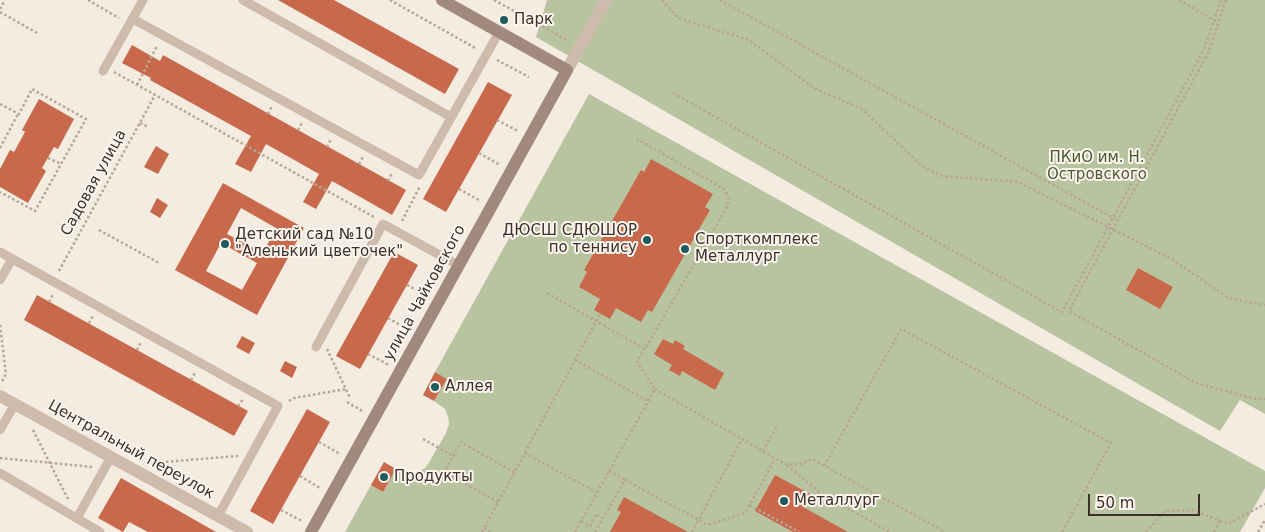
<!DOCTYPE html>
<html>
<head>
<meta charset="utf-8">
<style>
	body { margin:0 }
	#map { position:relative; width:1265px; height:532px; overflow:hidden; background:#f4ebe1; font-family:"DejaVu Sans",sans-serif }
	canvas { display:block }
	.scale { position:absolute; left:1088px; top:494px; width:112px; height:22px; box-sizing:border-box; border:2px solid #3b302b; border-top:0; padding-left:6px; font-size:15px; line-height:18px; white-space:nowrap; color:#3b302b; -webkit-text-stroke:4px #fbf5ee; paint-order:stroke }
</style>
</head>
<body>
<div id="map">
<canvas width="1265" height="532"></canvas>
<div class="scale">50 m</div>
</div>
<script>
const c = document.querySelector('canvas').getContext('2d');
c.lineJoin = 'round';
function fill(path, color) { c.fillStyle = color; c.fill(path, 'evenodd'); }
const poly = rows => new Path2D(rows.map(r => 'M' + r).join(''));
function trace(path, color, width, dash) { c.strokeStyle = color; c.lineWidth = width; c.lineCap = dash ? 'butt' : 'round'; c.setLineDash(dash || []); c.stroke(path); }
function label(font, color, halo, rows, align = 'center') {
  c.font = font + ' "DejaVu Sans",sans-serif'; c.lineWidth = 4; c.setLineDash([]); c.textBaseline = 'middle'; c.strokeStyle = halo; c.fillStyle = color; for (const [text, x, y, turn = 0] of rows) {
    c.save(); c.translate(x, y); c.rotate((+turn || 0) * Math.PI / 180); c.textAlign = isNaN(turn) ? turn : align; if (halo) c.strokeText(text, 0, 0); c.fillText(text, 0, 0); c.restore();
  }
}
const green = poly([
	[547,0,1265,0,1265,414,1240,400,1220,431,536,37],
	[589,94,1265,471,1265,488,1240,532,345,532,371,485,383,492,396,469,410,473,418,472,425,468,430,461,446,433,449,424,448,416,445,409,434,401,447,379,435,372]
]);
const building = poly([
	[278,0,334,0,459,69,445,94],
	[132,45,160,61,163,55,406,190,392,215,332,181,316,209,303,202,319,174,266,144,251,172,235,164,251,136,150,80,151,78,122,63],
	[488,82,512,95,446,212,423,199],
	[39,99,74,119,58,149,54,147,42,168,46,171,28,203,0,187,0,169,10,150,14,152,25,132,22,130],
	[156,146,169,154,158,174,144,167],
	[651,159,713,194,705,207,710,210,652,312,648,310,641,322,616,308,610,319,594,310,600,299,579,287,587,272,584,270,641,170,644,172],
	[223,183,304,228,257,315,175,270],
	[241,208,276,228,263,253,227,234],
	[221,243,257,263,242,290,206,271],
	[157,198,168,205,160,218,150,212],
	[394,252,418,265,360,369,336,356],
	[1138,268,1173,287,1160,309,1126,290],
	[37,295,248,411,234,436,24,320],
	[242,336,255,343,249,354,236,347],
	[663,339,673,344,675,340,685,346,683,349,724,373,715,390,682,371,680,376,669,370,672,365,654,354],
	[285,361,297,367,292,378,280,371],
	[435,372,447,379,434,401,423,395],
	[307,409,330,422,273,524,250,511],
	[384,462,396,469,383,492,371,485],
	[775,475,810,494,803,507,848,532,793,532,755,511],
	[121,478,216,532,148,532,129,522,123,532,98,518],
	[624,497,688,532,610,532,621,512,617,510]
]);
const path = poly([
	[88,0,119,18],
	[390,0,477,49],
	[494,0,569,41],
	[662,0,678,18,749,40,814,88,862,109,923,167,942,176,1018,182,1170,258,1229,298,1265,305],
	[720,0,1117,220],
	[1179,0,1217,22],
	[1226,0,1209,51,1069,311,1196,383,1256,399,1265,399],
	[0,9,5,0],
	[0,12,37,33],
	[497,60,529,77],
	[114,72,374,217],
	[137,85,157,46],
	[673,93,1062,312,1204,49,1221,0],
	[0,104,19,114,32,89,86,119,35,211,0,192],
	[268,114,272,106],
	[497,120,518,131],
	[140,123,148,127],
	[298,130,302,123],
	[327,147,331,139],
	[0,148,18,114],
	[479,153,500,165],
	[48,158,61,164],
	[359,164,363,157],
	[388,181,392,173],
	[459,189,479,200],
	[402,221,420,186],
	[99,230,159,263],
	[59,271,155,95],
	[407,285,428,296],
	[547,293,645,349,726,209,729,201,727,194,724,189,637,139],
	[49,302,53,294],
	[388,318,409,330],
	[89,323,93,316],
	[0,325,6,374,1,383],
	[327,349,350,398],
	[137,350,141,342],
	[368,354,389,365],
	[575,360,648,401],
	[191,380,195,373],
	[655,389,787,465,801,464,812,459,945,532],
	[289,401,294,398,346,389],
	[347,402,364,412],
	[238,406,243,399],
	[33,430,68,499],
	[423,439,453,456],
	[319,442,340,454],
	[763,451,778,424],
	[525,453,596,492],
	[0,458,93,467],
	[151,463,238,456],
	[787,465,820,493,890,532],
	[824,466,901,329,1111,443,1062,532],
	[609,471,625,480],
	[300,476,320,488],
	[498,502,444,472,461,442,515,473],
	[750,505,799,532],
	[281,510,302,521],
	[581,521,590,526,596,514,603,518],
	[484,528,491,532],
	[482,532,600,314],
	[575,532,655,389,637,362,644,349],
	[595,532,625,480,708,525,745,513,775,459],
	[692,532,742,439],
	[1146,532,1165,511,1193,510,1228,524,1265,504],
	[1214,532,1220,520],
	[1258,532,1265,520]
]);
const lane = poly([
	[243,0,451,117],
	[133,19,419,175,499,32],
	[103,71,143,0],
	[0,252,278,406,218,516],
	[0,280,12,259],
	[316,347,383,224,458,265],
	[0,430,15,404],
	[0,473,100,532],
	[77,518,111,457]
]);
const street = poly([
	[567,70,606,0],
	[0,396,247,532]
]);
const secondary = poly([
	[311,532,567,70,442,0]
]);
const markers = [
	[504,20,5,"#1f5a5e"],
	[647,240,5,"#1f5a5e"],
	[225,244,5,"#1f5a5e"],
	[685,249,5,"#1f5a5e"],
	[435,387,5,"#1f5a5e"],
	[384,477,5,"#1f5a5e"],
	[784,501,5,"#1f5a5e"]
];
const poiNames = [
	["Парк",514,20],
	["ДЮСШ СДЮШОР",637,231,"right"],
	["по теннису",637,248,"right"],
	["Детский сад №10",235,235],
	["\"Аленький цветочек\"",235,252],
	["Спорткомплекс",695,240],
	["Металлург",695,257],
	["Аллея",445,387],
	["Продукты",394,477],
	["Металлург",794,501]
];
const parkNames = [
	["ПКиО им. Н.",1097,158],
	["Островского",1097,175]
];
const streetNames = [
	["Садовая улица",94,183,-61],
	["улица Чайковского",425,293,-61],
	["Центральный переулок",131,450,29]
];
fill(green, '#b8c4a0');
fill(building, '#c8694b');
trace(path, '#b9a596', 2.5, [2.5, 2.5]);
trace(lane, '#cdbbac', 9);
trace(street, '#cdbbac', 12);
trace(secondary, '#a18a7d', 12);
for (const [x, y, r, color] of markers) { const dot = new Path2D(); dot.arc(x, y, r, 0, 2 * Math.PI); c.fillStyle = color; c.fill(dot); trace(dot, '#fbf5ee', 2); }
label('15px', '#3b302b', '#fbf5ee', poiNames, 'left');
label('15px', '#4a5a2e', '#fbf5ee', parkNames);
label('15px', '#3b302b', '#fbf5ee', streetNames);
</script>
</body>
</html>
